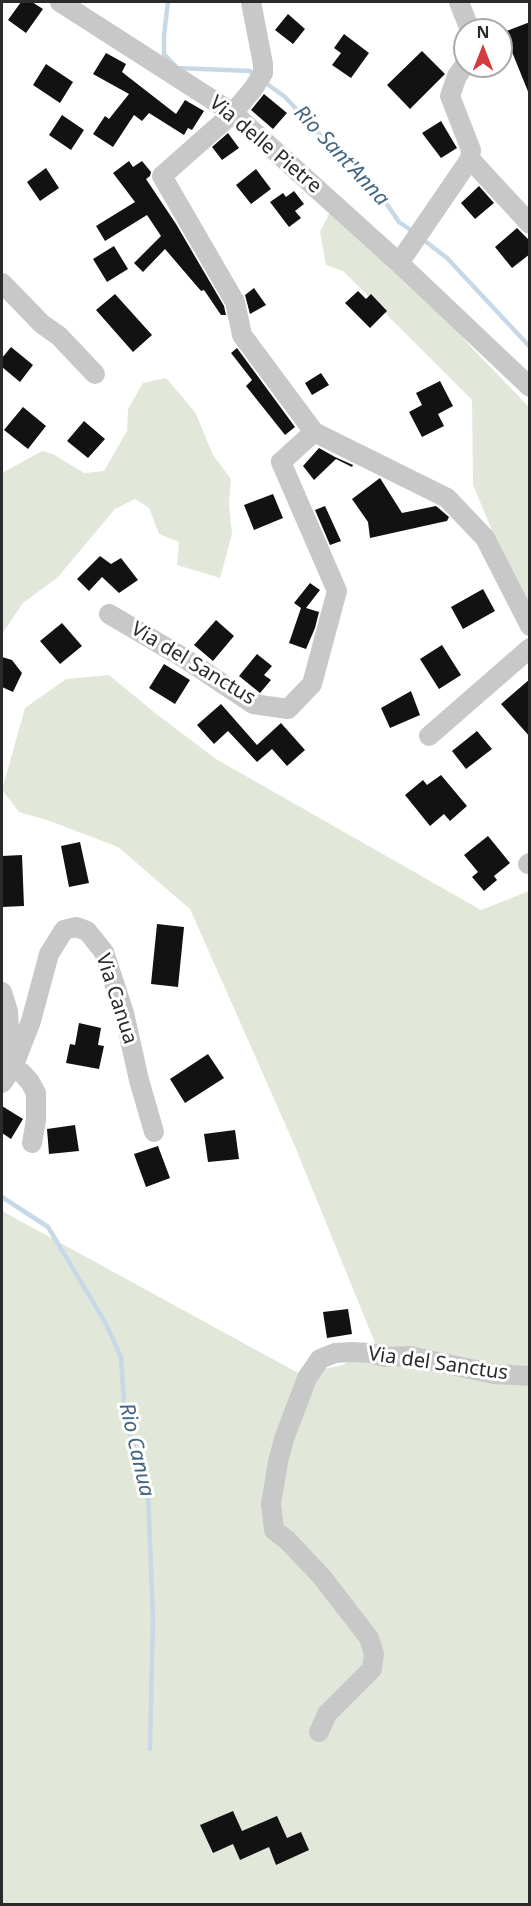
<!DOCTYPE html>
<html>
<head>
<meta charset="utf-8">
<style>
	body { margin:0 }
	#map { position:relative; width:531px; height:1906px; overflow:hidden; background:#fff; font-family:"Noto Sans",sans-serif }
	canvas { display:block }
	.frame { position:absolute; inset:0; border:3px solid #2b2b2b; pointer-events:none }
	.north { position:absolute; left:453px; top:18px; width:60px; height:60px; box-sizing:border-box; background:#fff; border:2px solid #aaa; border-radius:50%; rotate:0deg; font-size:16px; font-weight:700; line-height:24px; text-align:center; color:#2b2b2b }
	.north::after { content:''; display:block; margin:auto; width:21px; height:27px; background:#d43c3e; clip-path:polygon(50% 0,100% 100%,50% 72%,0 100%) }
</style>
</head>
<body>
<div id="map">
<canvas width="531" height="1906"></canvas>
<div class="frame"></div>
<div class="north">N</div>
</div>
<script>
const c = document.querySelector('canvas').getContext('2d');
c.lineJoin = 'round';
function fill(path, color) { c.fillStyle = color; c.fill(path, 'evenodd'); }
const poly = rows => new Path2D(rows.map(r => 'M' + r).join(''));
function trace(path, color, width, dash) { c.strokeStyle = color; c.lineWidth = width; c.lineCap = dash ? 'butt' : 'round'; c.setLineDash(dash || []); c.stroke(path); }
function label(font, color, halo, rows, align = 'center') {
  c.font = font + ' "Noto Sans",sans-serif'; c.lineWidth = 6; c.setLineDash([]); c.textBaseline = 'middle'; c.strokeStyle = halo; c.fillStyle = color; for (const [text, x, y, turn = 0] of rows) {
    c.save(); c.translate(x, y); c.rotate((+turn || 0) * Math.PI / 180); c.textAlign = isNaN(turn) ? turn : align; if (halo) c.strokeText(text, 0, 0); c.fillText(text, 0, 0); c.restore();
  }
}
const green = poly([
	[332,208,418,288,474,350,529,407,529,612,520,597,473,485,472,400,343,271,326,265,320,232],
	[166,378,195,412,213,455,231,479,229,503,232,534,220,578,177,565,179,542,159,534,149,508,135,499,115,509,57,578,23,603,2,634,2,473,42,451,53,454,84,473,104,471,127,431,128,409,143,383],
	[109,675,155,713,216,759,481,910,529,891,529,1904,2,1904,2,1211,300,1374,343,1365,375,1343,294,1144,190,909,118,847,50,821,19,812,2,790,25,708,66,679]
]);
const stream = poly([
	[168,2,164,35,164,54,177,68,250,71,256,76],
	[263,81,285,97,316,130,346,167,382,197,399,222,415,233],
	[421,238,447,258,530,347],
	[2,1197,48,1227,105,1322,121,1357,125,1418,148,1489,153,1619,150,1749]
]);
const building = poly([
	[21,2,32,2,43,9,26,33,8,20],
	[288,14,305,29,293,44,275,30],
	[530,22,530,93,529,94,504,32],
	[344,34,369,53,351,78,332,65,341,53,334,48],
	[422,51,445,74,410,109,387,85],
	[106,53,126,64,122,72,176,114,185,100,204,111,192,130,188,128,184,135,149,113,142,121,134,115,113,147,93,134,105,116,109,119,129,94,93,74],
	[46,64,73,82,60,103,33,85],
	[264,94,287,113,273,129,251,110],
	[62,115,84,130,71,150,49,135],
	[441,121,457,148,441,158,422,133],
	[228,133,239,148,222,160,212,147],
	[129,161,133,167,142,161,151,172,150,176,146,179,176,224,224,306,226,315,221,315,204,290,201,291,165,249,143,272,134,263,161,236,147,215,105,241,96,226,135,202,113,173],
	[46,168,59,188,40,201,27,182],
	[256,169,271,189,251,204,236,185],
	[479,186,494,203,475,219,461,203],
	[294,191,304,204,295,211,301,218,289,227,270,202,283,193,286,197],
	[517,228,530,241,530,254,512,268,495,247],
	[114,246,128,269,107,282,93,259],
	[254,288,266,305,250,314,245,295],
	[358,291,366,299,371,294,387,311,370,328,345,303],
	[115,294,152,335,133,352,96,310],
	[11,347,33,365,20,382,2,367,2,358],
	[237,348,295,427,285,435,246,386,252,380,231,353],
	[321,373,329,385,312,395,305,383],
	[440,381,453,406,438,414,444,426,422,437,409,412,422,405,416,393],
	[23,407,46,426,28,449,4,430],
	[84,421,105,439,88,458,67,441],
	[319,448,335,457,353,465,352,467,336,459,314,480,303,466],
	[380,478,402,513,436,506,449,517,447,521,442,522,370,538,368,522,352,499],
	[273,494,283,518,254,530,244,505],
	[325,506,341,541,330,545,315,510],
	[100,556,111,564,121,558,138,580,119,593,102,577,89,591,77,579],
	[310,583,320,590,306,608,319,612,315,628,306,649,289,643,301,608,294,603],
	[483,589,495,611,463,629,451,607],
	[216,620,234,636,213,661,194,645],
	[62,623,82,646,60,664,40,641],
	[442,645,461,675,439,689,420,659],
	[257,654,272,666,264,675,271,680,260,693,239,676],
	[2,657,12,660,22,673,13,692,2,687],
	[164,664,190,680,175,704,149,688],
	[530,679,530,737,501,704],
	[411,691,420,715,390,728,381,708],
	[221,704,257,745,281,723,305,750,287,766,272,749,257,762,228,731,214,744,197,725],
	[477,731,492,749,466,769,452,751],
	[441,775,467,806,450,821,444,814,430,826,405,795,423,780,427,785],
	[488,836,510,863,494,876,497,880,484,891,472,877,478,872,464,855],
	[80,842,89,883,69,887,61,846],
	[22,855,24,906,2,907,2,856],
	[157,924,184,927,178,987,151,984],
	[79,1023,101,1028,98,1045,104,1046,99,1069,66,1063,70,1044,75,1045],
	[208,1054,224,1078,185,1103,170,1079],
	[2,1106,23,1119,11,1139,2,1133],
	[75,1125,79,1151,49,1154,47,1129],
	[235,1130,239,1159,208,1162,204,1134],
	[158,1146,170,1178,146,1187,134,1154],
	[348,1309,352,1334,327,1338,323,1312],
	[233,1811,242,1831,277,1816,287,1838,301,1832,309,1850,276,1865,269,1847,240,1860,233,1844,213,1853,200,1825]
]);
const minor = poly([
	[60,2,233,113,399,263,530,387],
	[251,2,263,64,263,73,253,89,233,113,162,176,235,302,242,335,314,432,447,498,485,538,530,626],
	[459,2,470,30],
	[470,159,530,224],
	[399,263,470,159,471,150,450,96,457,76,465,65],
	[2,283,42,324,59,336,95,374],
	[109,614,184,658,253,704,288,709,312,684,337,591,281,462,314,432],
	[429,736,530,648],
	[528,864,530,863],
	[2,1064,9,1030,8,1011,2,992],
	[13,1067,22,1073,30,1082,36,1093,36,1120,32,1143],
	[2,1083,13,1067,31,1021,49,954,64,930,76,927,87,931,104,952,124,1013,139,1080,154,1132],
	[319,1732,327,1714,372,1669,374,1654,369,1638,322,1577,287,1540,274,1530,271,1504,278,1462,284,1439,307,1378,320,1359,335,1353,352,1352,370,1353,384,1357,410,1356,494,1374,530,1376]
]);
const streetNames = [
	["Via delle Pietre",265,145,40],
	["Via del Sanctus",193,664,31],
	["Via Canua",116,999,72],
	["Via del Sanctus",438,1364,8]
];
const waterNames = [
	["Rio Sant'Anna",341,156,47],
	["Rio Canua",136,1450,77]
];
fill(green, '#e1e8da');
trace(stream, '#c7d9e7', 4.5);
fill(building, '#121212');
trace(minor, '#c8c8c8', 20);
label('20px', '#2b2b2b', '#fff', streetNames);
label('italic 21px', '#426785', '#fff', waterNames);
</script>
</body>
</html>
